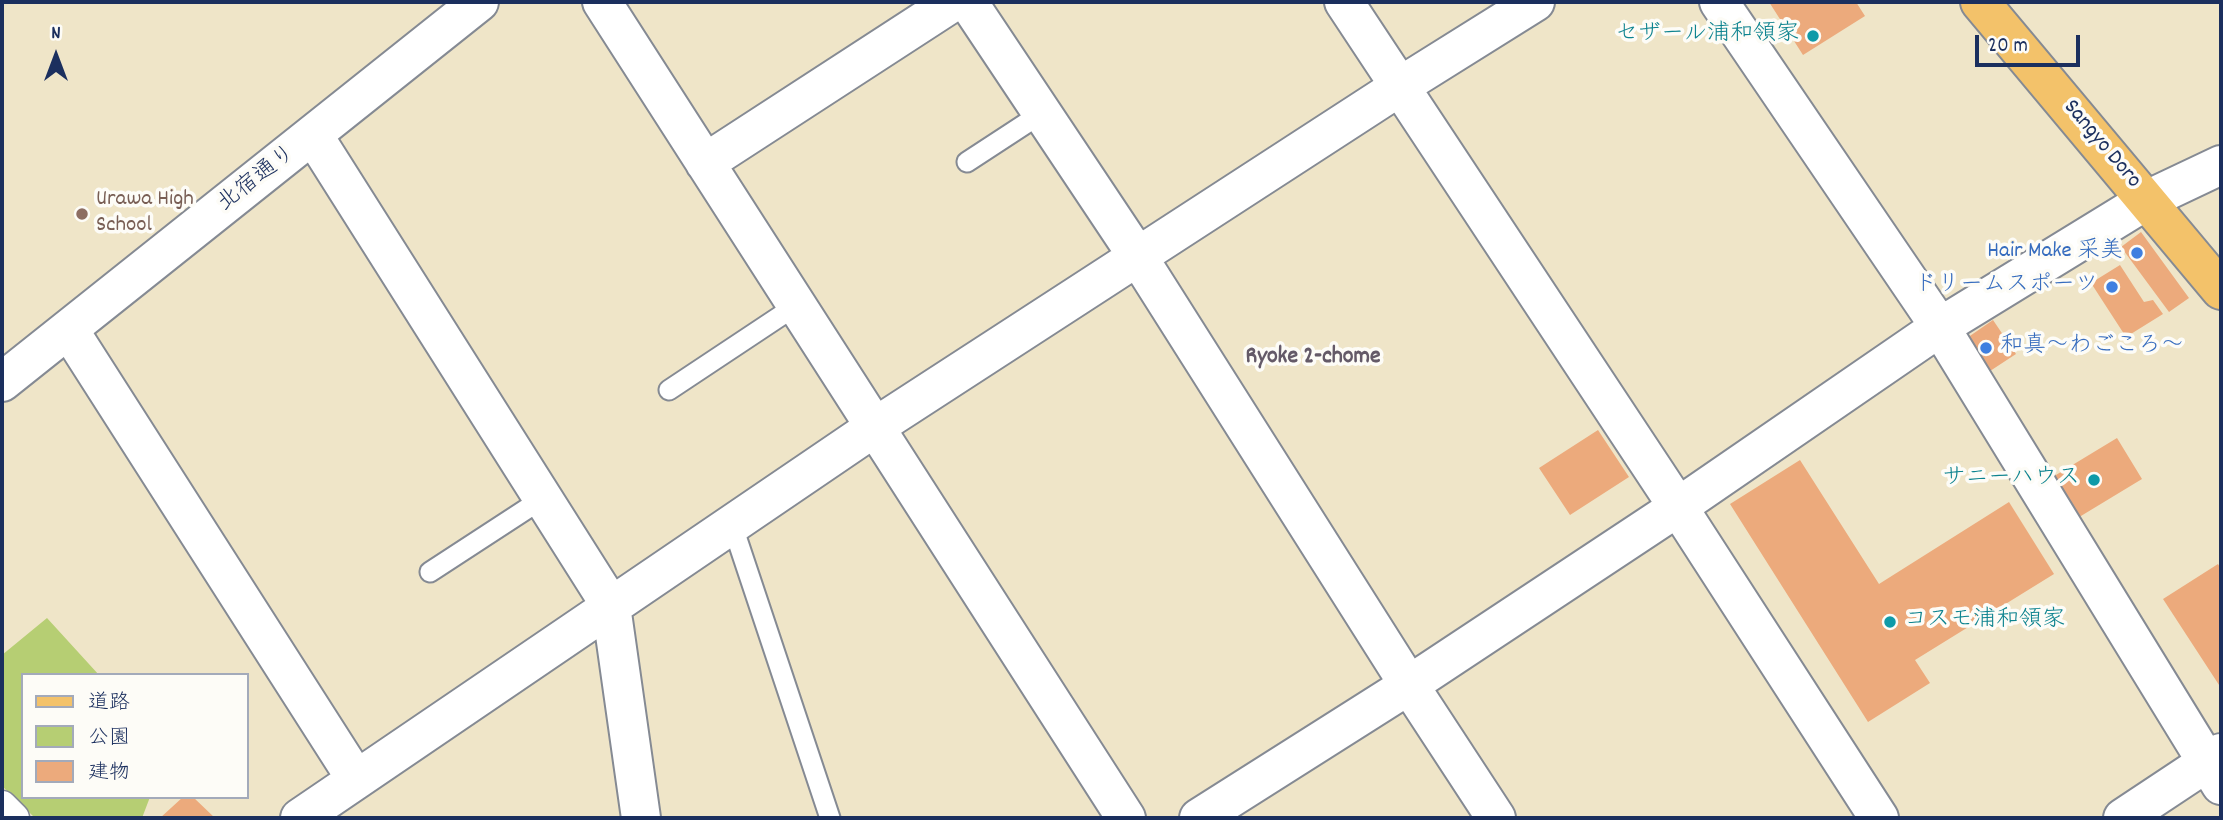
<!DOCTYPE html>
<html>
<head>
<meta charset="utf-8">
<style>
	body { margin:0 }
	#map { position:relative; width:2223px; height:820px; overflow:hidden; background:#efe5c8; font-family:Dekko,"Klee One",sans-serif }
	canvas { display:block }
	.frame { position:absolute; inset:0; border:4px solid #1b2f5e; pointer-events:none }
	.legend { position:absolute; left:21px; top:673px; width:228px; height:126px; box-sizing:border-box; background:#fdfcf7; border:2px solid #a3aaba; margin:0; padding:9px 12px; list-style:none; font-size:21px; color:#1b2f5e }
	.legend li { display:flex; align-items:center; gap:14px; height:35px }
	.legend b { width:35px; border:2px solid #a3aaba }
	.north { position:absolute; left:21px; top:21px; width:70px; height:70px; -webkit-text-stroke:5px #fdfcf7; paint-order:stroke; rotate:0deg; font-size:19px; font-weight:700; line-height:28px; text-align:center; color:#1b2f5e }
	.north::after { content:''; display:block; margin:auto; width:24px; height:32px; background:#1b2f5e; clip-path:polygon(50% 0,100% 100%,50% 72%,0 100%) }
	.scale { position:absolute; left:1975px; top:35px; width:105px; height:32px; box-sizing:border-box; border:4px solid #1b2f5e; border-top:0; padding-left:9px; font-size:21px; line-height:24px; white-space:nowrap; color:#1b2f5e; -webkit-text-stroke:5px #fdfcf7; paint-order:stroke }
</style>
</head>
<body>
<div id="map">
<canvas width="2223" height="820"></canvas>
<div class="frame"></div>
<ul class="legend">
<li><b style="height:9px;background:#f3c26a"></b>道路</li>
<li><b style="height:19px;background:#b6ce73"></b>公園</li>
<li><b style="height:19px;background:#ecaa7c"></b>建物</li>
</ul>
<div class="north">N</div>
<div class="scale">20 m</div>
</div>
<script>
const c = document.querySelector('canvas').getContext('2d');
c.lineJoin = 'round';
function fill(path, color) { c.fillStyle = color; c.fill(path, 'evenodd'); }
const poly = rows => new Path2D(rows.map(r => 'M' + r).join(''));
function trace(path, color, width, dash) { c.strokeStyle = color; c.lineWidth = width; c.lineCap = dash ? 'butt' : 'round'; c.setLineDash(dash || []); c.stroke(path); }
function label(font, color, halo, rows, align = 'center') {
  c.font = font + ' Dekko,"Klee One",sans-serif'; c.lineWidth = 7; c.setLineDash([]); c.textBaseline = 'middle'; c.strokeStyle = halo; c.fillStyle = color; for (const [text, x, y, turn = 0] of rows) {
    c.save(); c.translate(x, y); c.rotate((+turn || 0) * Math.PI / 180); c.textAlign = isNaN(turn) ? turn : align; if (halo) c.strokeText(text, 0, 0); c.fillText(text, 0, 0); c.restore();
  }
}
const green = poly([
	[47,618,99,675,23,675,23,797,150,797,142,818,35,818,2,786,2,655]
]);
const building = poly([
	[1769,2,1856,2,1865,16,1803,55],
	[2141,232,2189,298,2169,312,2121,247],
	[2120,265,2144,302,2153,300,2163,314,2126,337,2091,283],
	[1993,320,2016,354,1987,373,1964,340],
	[1598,430,1629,477,1570,515,1539,468],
	[2117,438,2142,479,2071,522,2046,481],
	[1800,460,1879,584,2009,502,2054,574,1915,660,1930,683,1868,722,1730,504],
	[2218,564,2221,569,2221,688,2163,599],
	[183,797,193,797,215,818,160,818]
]);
const service = poly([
	[967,162,1042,113],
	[669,390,797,305],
	[732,524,830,818],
	[430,572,542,499]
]);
const pedestrian = poly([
	[2,806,14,818]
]);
const minor = poly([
	[602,2,1126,818],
	[968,2,1138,257,1409,685,1496,818],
	[1344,2,1678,507,1879,818],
	[1719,2,1940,327,2221,785],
	[313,135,611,606,641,818],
	[705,163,953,2],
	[69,330,356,779],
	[300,818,875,427,1399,87,1535,2],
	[1199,818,1409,685,1678,507,1940,327,2147,200,2221,165],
	[2123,818,2221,753]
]);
const tertiary = poly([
	[2,382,479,2]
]);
const primary = poly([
	[1980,2,2221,290]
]);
const markers = [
	[1813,36,7,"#0f9aa8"],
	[82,214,7,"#8d6e63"],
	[2137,253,7,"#3f7fe0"],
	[2112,287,7,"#3f7fe0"],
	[1986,348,7,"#3f7fe0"],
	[2094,480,7,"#0f9aa8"],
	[1890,622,7,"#0f9aa8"]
];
const cultureNames = [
	["セザール浦和領家",1799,36],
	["サニーハウス",2080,480],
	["コスモ浦和領家",1904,622,"left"]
];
const streetNames = [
	["Sangyo Doro",2101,145,50],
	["北宿通り",258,180,-38]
];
const educationNames = [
	["Urawa High",96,201],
	["School",96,227]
];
const shopNames = [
	["Hair Make 采美",2123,253],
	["ドリームスポーツ",2098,287],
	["和真～わごころ～",2000,348,"left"]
];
const neighbourhoodNames = [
	["Ryoke 2-chome",1313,359]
];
fill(green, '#b6ce73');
fill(building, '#ecaa7c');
trace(service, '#858a93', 23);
trace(pedestrian, '#858a93', 33);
trace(minor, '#858a93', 42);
trace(tertiary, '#858a93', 42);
trace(primary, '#858a93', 42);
trace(service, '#fff', 19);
trace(pedestrian, '#fff', 30);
trace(minor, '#fff', 38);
trace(tertiary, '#fff', 38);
trace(primary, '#f3c26a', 38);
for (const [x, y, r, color] of markers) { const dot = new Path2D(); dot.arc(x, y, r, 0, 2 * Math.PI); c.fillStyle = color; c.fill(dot); trace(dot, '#fdfcf7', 2.5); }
label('23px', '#0d838f', '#fdfcf7', cultureNames, 'right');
label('23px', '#1b2f5e', '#fdfcf7', streetNames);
label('23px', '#785e54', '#fdfcf7', educationNames, 'left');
label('23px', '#366cbe', '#fdfcf7', shopNames, 'right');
label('bold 24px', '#645a68', '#fdfcf7', neighbourhoodNames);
</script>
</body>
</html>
